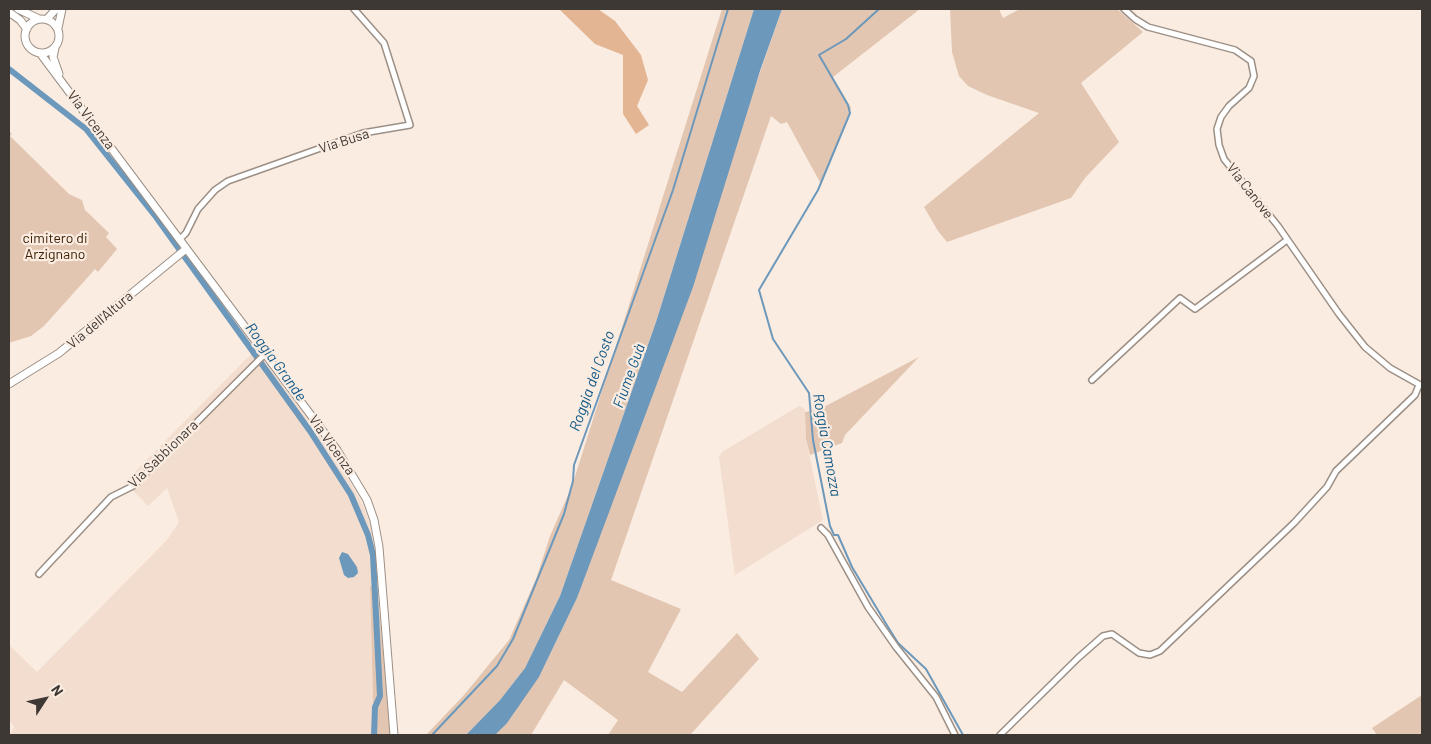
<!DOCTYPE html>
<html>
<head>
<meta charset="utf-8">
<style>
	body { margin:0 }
	#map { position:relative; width:1431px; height:744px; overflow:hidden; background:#faece1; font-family:Barlow,sans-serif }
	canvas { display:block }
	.frame { position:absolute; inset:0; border:10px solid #3e3834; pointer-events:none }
	.north { position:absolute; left:20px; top:674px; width:50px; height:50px; -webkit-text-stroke:4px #faece1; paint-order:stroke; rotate:55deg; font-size:14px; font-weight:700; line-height:20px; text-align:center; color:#3e3834 }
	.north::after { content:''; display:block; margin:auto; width:18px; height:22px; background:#3e3834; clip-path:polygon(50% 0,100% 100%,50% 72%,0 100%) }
</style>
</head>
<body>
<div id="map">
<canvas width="1431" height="744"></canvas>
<div class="frame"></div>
<div class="north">N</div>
</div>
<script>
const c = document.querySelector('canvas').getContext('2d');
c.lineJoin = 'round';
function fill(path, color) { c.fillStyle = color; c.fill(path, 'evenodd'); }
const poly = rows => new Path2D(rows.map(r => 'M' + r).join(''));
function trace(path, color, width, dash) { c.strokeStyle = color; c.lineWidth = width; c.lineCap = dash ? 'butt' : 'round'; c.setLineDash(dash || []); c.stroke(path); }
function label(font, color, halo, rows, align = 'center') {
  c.font = font + ' Barlow,sans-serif'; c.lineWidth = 4.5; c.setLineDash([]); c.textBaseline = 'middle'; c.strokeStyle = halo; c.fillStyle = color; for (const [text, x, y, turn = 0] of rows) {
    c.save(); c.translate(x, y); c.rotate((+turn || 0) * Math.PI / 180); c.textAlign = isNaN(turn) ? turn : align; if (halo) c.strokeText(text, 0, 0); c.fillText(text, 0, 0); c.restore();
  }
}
const built = poly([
	[256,349,336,458,363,505,372,529,377,587,370,586,374,735,10,735,14,727,9,720,9,645,37,672,167,540,179,522,167,488,148,506,125,482],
	[799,406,804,408,805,412,806,439,823,520,735,575,719,457,722,452]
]);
const green = poly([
	[722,9,754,9,656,322,560,596,525,668,500,700,466,735,426,735,464,695,509,640,536,579,550,536,572,486],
	[782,9,920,9,833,77,851,108,821,184,787,122,781,124,771,116,611,580,681,609,648,672,682,692,737,633,759,659,690,735,608,735,618,720,564,680,531,735,495,735,539,677,577,598],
	[950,9,999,9,1003,18,1020,9,1117,9,1143,32,1081,83,1119,142,1085,178,1071,198,947,242,938,231,924,207,1039,113,987,95,968,86,959,76,952,52],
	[9,131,12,134,10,136,69,194,82,200,85,210,109,233,106,237,117,249,98,272,95,269,88,277,44,326,31,336,9,343],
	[919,357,845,435,842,443,810,455,806,439,805,412,818,410],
	[370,586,377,587,391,735,374,735],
	[1422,695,1422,735,1377,735,1372,728]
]);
const forest = poly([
	[559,9,598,9,615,21,641,55,648,80,637,106,649,125,636,134,623,114,623,55,595,44]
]);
const water = poly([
	[754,9,782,9,760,71,693,287,577,598,539,677,507,723,495,735,466,735,500,700,525,668,560,596,656,322],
	[342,552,348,554,357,567,358,573,354,577,348,578,344,575,339,558]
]);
const stream = poly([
	[879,9,846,39,819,55,848,105,850,113,818,190,759,290,773,339,809,393,813,440,830,526,834,535,838,535,852,567,888,627,898,643,926,669,963,735],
	[432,735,497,666,513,639,564,514,573,481,574,465,673,190,728,9]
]);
const canal = poly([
	[9,69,86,129,156,217,310,431,351,495,368,535,373,555,380,696,375,707,374,735]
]);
const street = poly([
	[1124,9,1135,19,1148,27,1235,50,1251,61,1254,76,1249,88,1229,106,1221,117,1217,129,1219,145,1224,159,1278,226,1339,314,1365,347,1390,368,1422,386],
	[179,240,186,233,198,209,215,190,228,181,363,133,410,125,384,43,354,9],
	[1092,380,1180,298,1195,309,1287,240],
	[821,528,828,535,868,607,896,647,936,697,955,735],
	[39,574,111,497,133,486,265,354],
	[1000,735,1078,658,1103,636,1112,634,1139,653,1150,655,1160,651,1294,523,1327,487,1336,471,1415,395,1419,385]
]);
const secondary = poly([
	[18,9,39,19],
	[9,12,20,20,27,29],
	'25 36a17 17 0 1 1 34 0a17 17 0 1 1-34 0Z',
	[47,19,56,9],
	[58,28,62,9],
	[55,48,53,57,59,74],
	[40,53,337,450,367,500,374,520,379,547,394,735],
	[9,384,59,353,186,249]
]);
const streetNames = [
	["Via Vicenza",91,120,53],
	["Via Busa",344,141,-18],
	["Via Canove",1250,191,52],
	["Via dell'Altura",100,320,-40],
	["Via Vicenza",332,445,55],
	["Via Sabbionara",163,454,-44]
];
const parkNames = [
	["cimitero di",55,238],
	["Arzignano",55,254]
];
const waterNames = [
	["Roggia Grande",276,362,54],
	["Fiume Guà",629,376,-70],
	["Roggia del Costo",592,381,-70],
	["Roggia Camozza",827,445,80]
];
fill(built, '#f2ddce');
fill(green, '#e2c6b1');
fill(forest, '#e3b592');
fill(water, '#6c98bb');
trace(stream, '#6c98bb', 2);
trace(canal, '#6c98bb', 6);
trace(street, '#9c8f85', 8);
trace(secondary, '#9c8f85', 9);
trace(street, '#fff', 5);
trace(secondary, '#fff', 7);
label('14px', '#3e3834', '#faece1', streetNames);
label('14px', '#3f2105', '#faece1', parkNames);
label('italic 15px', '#115887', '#faece1', waterNames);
</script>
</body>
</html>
